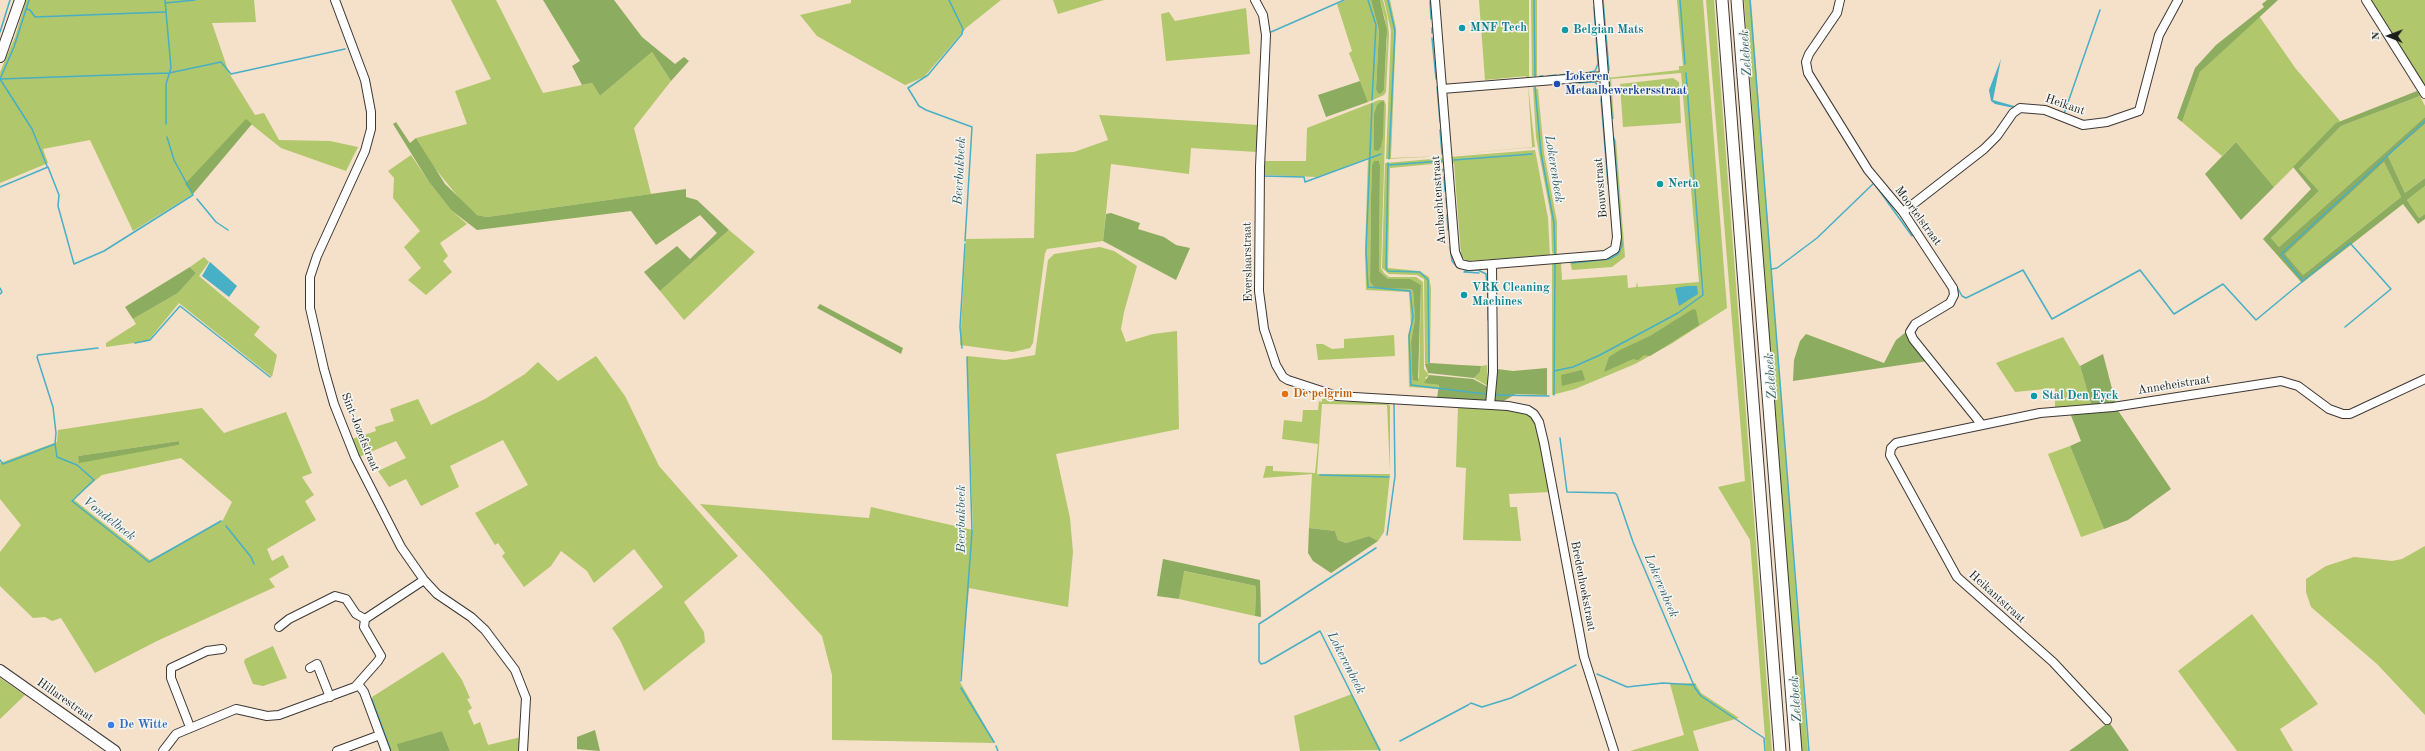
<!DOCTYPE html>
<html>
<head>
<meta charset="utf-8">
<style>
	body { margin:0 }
	#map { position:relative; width:2425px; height:751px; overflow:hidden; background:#f5e0c9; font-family:"Old Standard TT",serif }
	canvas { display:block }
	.north { position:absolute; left:2369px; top:16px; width:40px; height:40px; -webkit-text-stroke:3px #f6f6f2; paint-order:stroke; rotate:271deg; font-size:11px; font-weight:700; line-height:16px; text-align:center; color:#1c1c1c }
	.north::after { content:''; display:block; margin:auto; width:14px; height:18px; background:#1c1c1c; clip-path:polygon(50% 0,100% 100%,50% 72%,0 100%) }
</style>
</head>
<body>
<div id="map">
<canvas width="2425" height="751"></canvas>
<div class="north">N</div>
</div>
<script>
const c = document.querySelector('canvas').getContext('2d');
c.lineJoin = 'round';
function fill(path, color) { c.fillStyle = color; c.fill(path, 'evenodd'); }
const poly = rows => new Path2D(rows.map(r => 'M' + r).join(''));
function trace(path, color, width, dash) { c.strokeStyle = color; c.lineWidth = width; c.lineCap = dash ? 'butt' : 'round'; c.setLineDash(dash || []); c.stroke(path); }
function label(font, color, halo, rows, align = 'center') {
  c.font = font + ' "Old Standard TT",serif'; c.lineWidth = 3; c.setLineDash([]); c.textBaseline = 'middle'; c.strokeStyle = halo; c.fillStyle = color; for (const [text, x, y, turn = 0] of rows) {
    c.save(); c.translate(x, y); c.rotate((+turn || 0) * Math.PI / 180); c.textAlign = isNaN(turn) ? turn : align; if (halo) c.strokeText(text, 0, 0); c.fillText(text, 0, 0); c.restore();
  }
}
const green = poly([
	[26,0,254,0,256,22,212,23,229,73,255,115,264,113,279,140,330,141,358,147,346,171,281,148,246,120,186,184,193,194,133,231,90,140,43,149,48,163,0,183,0,72,15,37],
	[451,0,496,0,543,93,592,83,600,96,652,52,671,81,634,128,651,194,487,217,477,215,464,204,433,166,416,138,467,124,455,91,491,79],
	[851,0,1001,0,966,28,924,77,905,85,817,36,800,15,851,3],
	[1053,0,1104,0,1058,14],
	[1346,0,1371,0,1379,31,1376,89,1381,94,1384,90,1387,39,1385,19,1380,0,1383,0,1387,16,1389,34,1386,92,1384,95,1368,102,1349,53,1352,51,1337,4],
	[1384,0,1390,0,1396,28,1391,158,1444,156,1386,159,1391,31],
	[1479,0,1529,0,1529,79,1527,79,1526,76,1485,80],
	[1531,0,1537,0,1537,76,1532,76],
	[1677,0,1703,0,1727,308,1671,344,1635,364,1575,389,1552,395,1552,262,1561,263,1562,280,1627,275,1628,288,1636,287,1637,282,1638,287,1699,282,1681,73,1611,79,1614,119,1611,119,1607,78,1679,70,1679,66,1683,66],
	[1706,0,1714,0,1772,751,1766,751,1750,540,1718,487,1745,481],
	[1744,0,1751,0,1808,751,1802,751,1795,675],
	[2370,0,2425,0,2425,87],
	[1246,8,1250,54,1166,61,1161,14,1169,12,1175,21],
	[2259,16,2296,69,2340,121,2274,187,2236,142,2222,156,2182,122,2200,72],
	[1673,78,1679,82,1681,123,1623,127,1620,84],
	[1528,85,1535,147,1450,155,1532,147],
	[1533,87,1538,89,1544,153,1557,222,1557,254,1553,254,1552,252,1551,217,1536,137],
	[2420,96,2425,106,2425,117,2279,247,2271,238,2319,191,2299,169,2341,126],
	[1379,100,1384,100,1386,105,1381,268,1384,273,1389,277,1416,277,1423,282,1424,369,1429,375,1425,378,1431,384,1439,385,1438,389,1409,387,1408,335,1411,325,1409,292,1366,290,1365,251,1368,158,1317,177,1263,175,1263,161,1306,161,1307,128],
	[1374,161,1379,161,1380,165,1379,271,1388,279,1403,279,1421,285,1419,378,1413,380,1411,342,1415,319,1413,291,1411,289,1375,287,1370,282,1371,198,1372,165],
	[1099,115,1258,125,1257,152,1191,148,1189,174,1111,164,1103,241,1047,249,1045,253,1033,343,1030,348,1013,352,960,345,966,239,1034,238,1036,154,1074,152,1108,140],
	[2425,124,2425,178,2405,193,2388,156],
	[1612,138,1616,140,1625,257,1612,267,1572,270,1570,262,1607,258,1616,252,1620,245],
	[1535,150,1548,218,1550,257,1548,255,1468,261,1464,259,1461,255,1454,163,1450,164,1450,157],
	[411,155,429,182,451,210,467,224,440,243,448,256,443,261,452,272,426,295,408,280,421,268,404,247,420,231,393,198,394,178,388,171],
	[1444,158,1444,163,1390,168,1388,268,1419,271,1429,277,1431,288,1430,363,1425,364,1424,279,1417,275,1389,274,1382,268,1385,163],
	[2384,162,2401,197,2303,275,2285,254],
	[2425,186,2425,214,2419,218,2407,200],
	[729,230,755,252,684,320,660,291],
	[1100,247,1114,251,1137,266,1124,312,1121,329,1126,342,1153,334,1177,331,1179,429,1056,454,1070,518,1073,552,1068,607,969,588,960,682,995,743,832,740,832,675,822,636,700,504,869,518,871,507,973,530,967,356,1005,360,1035,355,1048,260,1054,254],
	[204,257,209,262,199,276,260,327,254,335,277,355,272,377,179,303,148,341,106,347,106,343,136,324,133,319,178,293,196,273,190,267],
	[1394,335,1395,356,1318,360,1316,344,1323,344,1332,349,1344,348,1344,339],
	[2063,337,2080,366,2092,407,2055,409,2055,388,2015,392,1996,363],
	[596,356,625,396,659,466,738,556,684,602,704,632,705,642,644,691,620,640,612,628,663,587,634,549,594,583,587,571,561,551,551,566,524,587,502,556,505,553,498,543,495,545,475,513,528,485,503,440,450,466,459,487,421,506,406,479,389,487,378,471,406,458,396,441,359,457,352,439,376,431,375,427,394,421,390,409,418,399,431,425,485,399,525,374,538,362,558,381],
	[1487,365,1488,385,1486,385,1474,378,1480,372,1481,366],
	[1329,397,1332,398,1332,401,1387,402,1390,406,1390,471,1387,405,1322,404,1317,474,1390,474,1384,532,1378,541,1369,536,1346,543,1338,540,1335,531,1309,528,1312,474,1263,478,1266,466,1273,466,1273,471,1315,473,1318,444,1282,439,1284,420,1302,422,1303,410,1318,410,1319,401,1322,402,1322,399],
	[1458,406,1522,411,1531,416,1535,422,1550,492,1509,494,1510,507,1517,507,1521,541,1463,540,1466,468,1456,467],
	[202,408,224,433,286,412,312,473,302,477,314,495,305,501,316,520,267,549,272,561,283,555,289,567,269,579,275,587,157,641,95,673,61,618,52,621,45,617,33,618,0,586,0,552,21,525,0,499,0,463,57,442,58,430],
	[179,441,179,445,79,462,78,456],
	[181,458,232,502,223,520,150,560,73,499,102,475],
	[2070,446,2104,529,2081,537,2048,454],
	[2425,546,2425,715,2377,664,2311,607,2306,592,2306,579,2326,566,2354,557,2392,561,2402,559],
	[1183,571,1256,586,1255,616,1179,599],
	[2252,614,2318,704,2280,729,2293,751,2237,751,2178,671],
	[273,646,287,678,263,686,253,684,244,662,245,659],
	[443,652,462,680,470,698,467,699,472,708,468,711,474,725,480,722,488,745,521,737,520,751,450,751,442,731,398,744,399,751,391,751,372,697],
	[0,678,25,695,0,719],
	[1695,683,1701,693,1739,718,1693,731,1699,751,1630,751,1684,735,1670,684],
	[1352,694,1381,750,1300,751,1294,716]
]);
const forest = poly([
	[543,0,614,0,642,37,675,64,684,57,689,61,671,81,652,52,600,96,592,83,582,85,572,66,580,61],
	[1371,0,1380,0,1387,30,1384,90,1381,94,1378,93,1376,89,1379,31],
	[2267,0,2278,0,2200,72,2182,122,2177,118,2195,68,2216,45,2264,7,2262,4],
	[1360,81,1368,102,1326,117,1318,95],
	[2417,91,2420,96,2341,126,2299,169,2319,191,2271,238,2279,247,2425,117,2425,124,2388,156,2405,193,2425,178,2425,186,2407,200,2419,218,2425,214,2425,219,2418,224,2403,204,2302,283,2263,239,2311,189,2293,167,2336,123],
	[2384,162,2401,197,2303,275,2285,254],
	[1382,101,1384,102,1383,136,1381,147,1378,151,1374,150,1374,114,1377,105],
	[246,119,252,124,193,194,185,184],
	[396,122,410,143,416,138,445,184,477,215,487,217,686,189,686,197,697,200,729,230,660,291,644,272,677,246,690,259,717,233,700,215,656,245,631,211,477,230,451,210,429,182,393,124],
	[2236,142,2274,187,2241,220,2205,174],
	[1374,161,1379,161,1380,165,1379,271,1388,279,1410,279,1421,285,1418,381,1413,380,1412,372,1411,342,1415,319,1413,291,1411,289,1375,288,1370,282,1371,198,1372,165],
	[1111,213,1140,223,1138,229,1164,237,1176,245,1190,248,1176,280,1103,241,1106,214],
	[190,267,196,273,178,293,133,319,125,307],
	[820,304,903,348,901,354,817,308],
	[1693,309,1696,310,1699,325,1650,356,1644,355,1638,360,1633,359,1604,372,1609,357,1620,350,1650,336],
	[1906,332,1928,361,1793,381,1794,360,1800,341,1806,334,1884,363,1896,340],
	[2103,354,2116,404,2092,407,2080,366],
	[1430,363,1461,365,1481,366,1480,372,1474,378,1428,373,1425,364],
	[1547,368,1547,395,1516,394,1502,402,1437,398,1439,385,1424,383,1429,375,1473,379,1488,387,1488,392,1496,393,1497,369,1513,371],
	[1582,370,1585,380,1562,386,1561,375],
	[2117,409,2171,489,2128,520,2104,529,2070,446,2081,441,2070,413],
	[179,441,179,445,79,463,78,456],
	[1309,528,1335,531,1338,540,1346,543,1369,536,1378,541,1331,573,1313,561,1308,553],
	[1163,559,1260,580,1261,617,1255,616,1256,586,1184,571,1179,599,1157,596],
	[2109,722,2129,751,2069,751,2079,744],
	[595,730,600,751,577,749,577,737],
	[442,731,450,751,399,751,397,744]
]);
const water = poly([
	[2001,59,1993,100,2014,106,2014,108,1995,104,1991,101,1989,90],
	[210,262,237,286,229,297,202,276],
	[1687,286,1697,286,1698,294,1679,306,1675,288]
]);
const stream = poly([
	[165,0,171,68,166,84,166,124],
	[949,0,963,29,962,34,928,75,908,88,919,106,926,110,972,127,965,241],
	[1368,0,1376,25,1372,100],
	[1388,0,1395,31,1389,159],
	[1534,0,1535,77],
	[1603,0,1609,70],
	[1680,0,1685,64],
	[1750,0,1809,751],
	[1430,1,1431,19],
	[165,3,195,0],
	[27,9,30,10,35,17,165,12],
	[1432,28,1432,33],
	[0,32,10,0],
	[1271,32,1344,0],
	[1432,38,1436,79],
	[1586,73,1595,71,1598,64,1594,7],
	[1573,74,1582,73],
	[1560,75,1569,74],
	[1540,76,1543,76],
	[1548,76,1556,75],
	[1609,77,1612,118],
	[0,79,169,73,221,62,231,74,345,49],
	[0,79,32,129,47,166],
	[0,79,14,47,29,0],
	[1579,83,1595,82,1600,88,1601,93],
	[1437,87,1440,122],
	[1535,87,1541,153,1554,223,1555,254],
	[1601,99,1608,184],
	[1372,104,1366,251,1368,287,1410,291,1413,317,1409,336,1411,385,1485,394],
	[2064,114,2100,10],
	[1440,130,1442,154],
	[167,137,174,160,193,195],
	[1454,160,1532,154],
	[1388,163,1386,268,1388,271,1420,272,1428,280,1429,362],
	[1388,165,1442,161],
	[1443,169,1443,171],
	[1262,176,1304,177,1305,182,1381,154],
	[1444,177,1445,191],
	[1876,186,1912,236,1915,234],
	[0,187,48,167,59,195,58,206,74,264,104,251,193,195],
	[1446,198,1447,208],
	[197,199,216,222,228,230],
	[1447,215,1448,230],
	[1450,247,1452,261,1456,266],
	[1572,263,1609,259,1618,254,1622,246,1614,138],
	[1772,269,1777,268,1817,238,1874,183],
	[1465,271,1478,270,1486,274,1488,298],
	[1464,272,1479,273],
	[2303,281,2350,243,2391,289,2345,327],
	[1957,287,1962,296,1966,298,2023,270,2052,319,2140,270,2174,314,2223,284,2256,320,2303,281,2281,254,2425,121],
	[0,288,2,292,0,294],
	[1488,320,1488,303],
	[135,343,150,340,180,306,270,377],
	[962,348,960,327,965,244],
	[1554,371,1573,367,1600,355,1678,313,1703,295,1686,73],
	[1495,395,1549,396],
	[1554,395,1555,264],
	[1560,438,1567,492,1615,493,1617,495,1633,542,1695,688,1701,696,1764,738,1765,751],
	[55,444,56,433,53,407,37,357,38,355,98,348],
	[0,460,3,464,55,444,57,457,77,465,94,480,72,501,149,562,221,521],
	[1320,475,1389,477],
	[226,526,251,557,254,564],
	[1387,535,1395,476,1394,404],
	[1376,548,1259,624,1259,661,1261,664,1265,663,1320,631,1380,751],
	[1597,674,1627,687,1663,683,1695,685],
	[961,681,972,532,967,357],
	[961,688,994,742],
	[372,699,391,751],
	[1400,741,1468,705,1471,703,1482,707,1511,698,1576,665],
	[996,746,998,751]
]);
const minor = poly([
	[335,0,365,80,371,112,371,129,365,151,317,256,310,277,310,308,324,369,334,404,355,457,401,547,424,580,437,594,471,617,485,630,515,670,526,698,523,751],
	[1255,0,1263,15,1266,35,1260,167,1259,291,1264,329,1276,365,1283,377,1288,380,1337,396,1508,406,1528,410,1534,414,1539,422,1544,443,1584,657,1614,751],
	[1435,0,1455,252,1460,264,1469,266,1605,255,1615,249,1617,237,1598,0],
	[1840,0,1837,13,1809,54,1806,62,1808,73,1868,170,1903,212,1953,288,1954,295,1950,303,1915,324,1910,332,1913,339,1982,425],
	[2366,0,2425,94],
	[1442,89,1604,76],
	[1903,212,1984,149,1997,136,2013,113,2020,108,2045,110,2083,125,2107,122,2139,111,2159,35,2178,0],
	[1490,405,1493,372,1492,265],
	[279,627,289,619,335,596,346,599,356,614,365,619],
	[310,668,317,664,330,697],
	[2107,720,2053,662,1957,577,1890,455,1891,448,1896,443,2040,413,2113,407,2281,381,2298,386,2329,409,2343,414,2350,414,2425,379],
	[190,727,171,678,171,668,207,651,222,649],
	[380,735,386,751],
	[163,751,176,734,236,709,267,716,279,715,355,687,378,661,381,656,364,627,365,619,424,580],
	[337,751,380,735,364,692,358,684]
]);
const major = poly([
	[0,57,20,0],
	[0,670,115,751]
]);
const highway = poly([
	[1722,0,1780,751],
	[1737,0,1796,751]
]);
const markers = [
	[1462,28,4,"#0f9aa8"],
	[1565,30,4,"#0f9aa8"],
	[1557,84,4,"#1a4fb4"],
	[1660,184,4,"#0f9aa8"],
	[1464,295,4,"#0f9aa8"],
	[1285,394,4,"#e8710a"],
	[2034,396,4,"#0f9aa8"],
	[111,725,4,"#3f7fe0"]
];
const cultureNames = [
	["MNF Tech",1470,28],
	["Belgian Mats",1573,30],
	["Nerta",1668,184],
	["VRK Cleaning",1472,288],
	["Machines",1472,302],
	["Stal Den Eyck",2042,396]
];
const transitNames = [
	["Lokeren",1565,77],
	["Metaalbewerkersstraat",1565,91]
];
const streetNames = [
	["Heikant",2065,105,19],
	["Bouwstraat",1601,188,-95],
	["Ambachtenstraat",1439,200,-94],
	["Moortelstraat",1918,216,54],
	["Everslaarstraat",1248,262,-91],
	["Anneheistraat",2174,385,-9],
	["Sint-Jozefstraat",360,432,68],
	["Bredenhoekstraat",1583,586,79],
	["Heikantstraat",1997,597,42],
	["Hillarestraat",65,700,35]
];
const foodNames = [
	["De pelgrim",1293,394]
];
const shopNames = [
	["De Witte",119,725]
];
const waterNames = [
	["Zelebeek",1746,53,-94],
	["Lokerenbeek",1554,169,81],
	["Beerbakbeek",960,171,-87],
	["Zelebeek",1771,376,-94],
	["Vondelbeek",109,519,38],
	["Beerbakbeek",962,519,-90],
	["Lokerenbeek",1661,586,67],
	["Lokerenbeek",1346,663,63],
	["Zelebeek",1796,699,-94]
];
fill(green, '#b0c76b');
fill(forest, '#8cac5f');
fill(water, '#47afc6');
trace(stream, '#47afc6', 1.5);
trace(minor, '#3d3936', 10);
trace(major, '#3d3936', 12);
trace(highway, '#3d3936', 13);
trace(minor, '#fff', 8);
trace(major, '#fff', 10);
trace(highway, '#fff', 11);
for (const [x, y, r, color] of markers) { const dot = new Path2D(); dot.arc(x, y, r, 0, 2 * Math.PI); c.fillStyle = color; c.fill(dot); trace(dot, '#f6f6f2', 1.5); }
label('bold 12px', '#0d838f', '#f6f6f2', cultureNames, 'left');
label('bold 12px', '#164399', '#f6f6f2', transitNames, 'left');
label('12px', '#1c1c1c', '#f6f6f2', streetNames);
label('bold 12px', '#c56008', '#f6f6f2', foodNames, 'left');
label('bold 12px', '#366cbe', '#f6f6f2', shopNames, 'left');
label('italic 13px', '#2f5e68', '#f6f6f2', waterNames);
</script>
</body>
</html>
